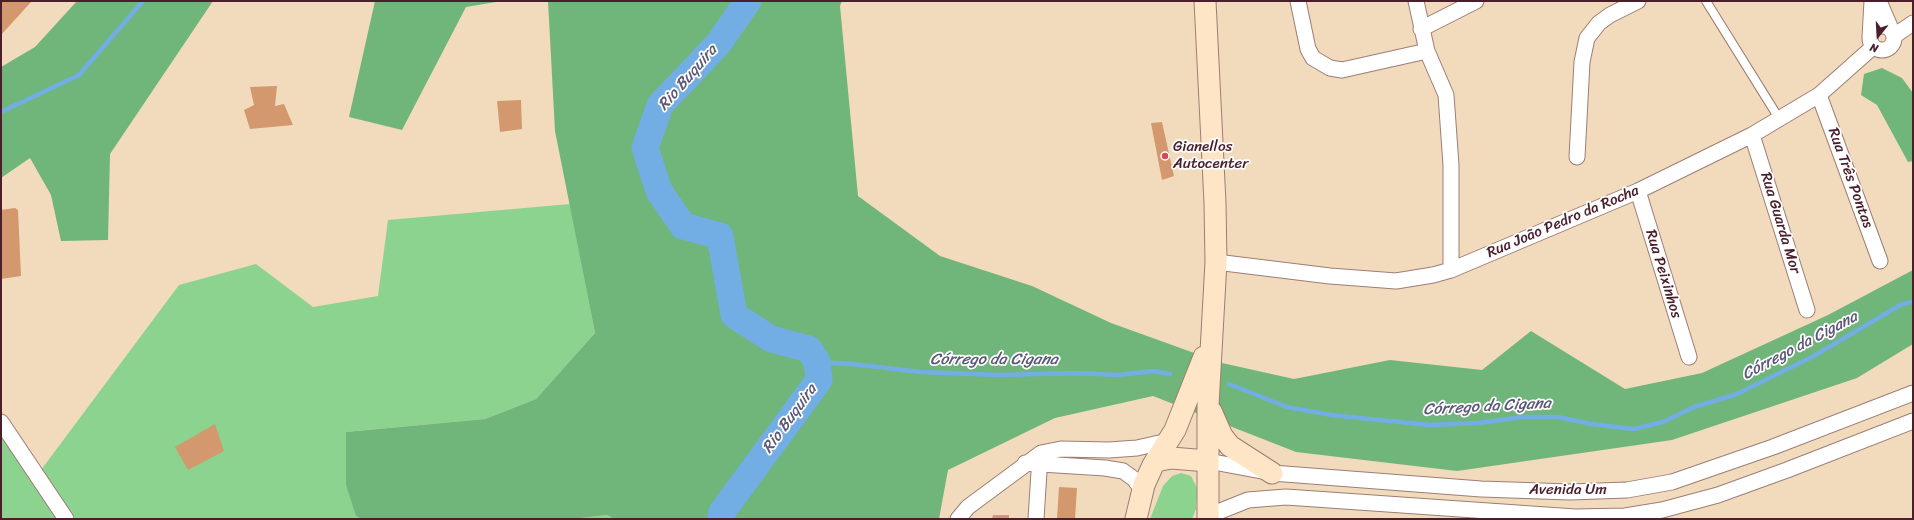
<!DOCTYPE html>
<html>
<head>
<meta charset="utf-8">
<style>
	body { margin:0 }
	#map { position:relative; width:1914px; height:520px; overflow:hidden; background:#f2dbbc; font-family:Sriracha,sans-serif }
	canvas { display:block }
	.frame { position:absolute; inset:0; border:2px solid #4a1f2b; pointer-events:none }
	.north { position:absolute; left:1858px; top:16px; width:40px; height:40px; -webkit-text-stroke:3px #fff; paint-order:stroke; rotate:198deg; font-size:11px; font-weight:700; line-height:16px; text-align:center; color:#4a1f2b }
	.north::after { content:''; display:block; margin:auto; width:14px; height:18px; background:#4a1f2b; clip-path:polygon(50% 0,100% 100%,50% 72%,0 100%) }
</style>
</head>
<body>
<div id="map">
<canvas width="1914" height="520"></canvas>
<div class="frame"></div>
<div class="north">N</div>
</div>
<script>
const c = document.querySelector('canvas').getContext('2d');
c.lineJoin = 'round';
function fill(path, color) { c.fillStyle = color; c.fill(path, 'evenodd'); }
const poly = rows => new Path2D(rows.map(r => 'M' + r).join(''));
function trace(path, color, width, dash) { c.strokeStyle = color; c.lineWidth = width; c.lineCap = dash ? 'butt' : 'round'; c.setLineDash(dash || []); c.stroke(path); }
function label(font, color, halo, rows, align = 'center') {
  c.font = font + ' Sriracha,sans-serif'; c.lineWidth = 3.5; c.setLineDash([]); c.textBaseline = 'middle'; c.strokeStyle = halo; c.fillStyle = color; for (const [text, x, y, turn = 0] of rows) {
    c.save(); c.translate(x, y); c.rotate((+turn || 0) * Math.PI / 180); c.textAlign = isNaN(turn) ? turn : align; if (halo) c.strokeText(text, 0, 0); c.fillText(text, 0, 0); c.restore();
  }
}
const green = poly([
	[570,204,595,333,536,399,485,419,346,432,356,516,361,519,1,519,1,422,38,474,179,285,256,264,313,307,378,296,388,220],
	[1181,473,1191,476,1197,488,1196,509,1192,519,1150,519,1163,486,1172,476],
	[607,515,614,519,573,519]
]);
const forest = poly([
	[77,1,213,1,110,154,108,240,61,241,51,195,30,158,1,178,1,67,35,47],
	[375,1,502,1,466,7,402,130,349,117],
	[548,1,842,1,840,6,858,196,940,256,1032,286,1111,323,1222,363,1294,379,1390,360,1482,370,1531,331,1625,389,1702,373,1828,315,1913,270,1913,344,1857,378,1672,440,1457,471,1296,452,1153,396,1055,418,948,470,939,519,614,519,607,515,573,519,361,519,356,516,346,485,346,432,485,419,536,399,595,333,555,131],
	[1882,68,1902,78,1913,93,1913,161,1908,162,1877,105,1861,95,1864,74]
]);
const stream = poly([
	[1,112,79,75,143,1],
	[817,362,852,364,921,372,999,375,1076,373,1118,375,1153,371,1170,374],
	[1229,384,1287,407,1331,415,1429,425,1478,423,1523,417,1558,417,1591,424,1634,429,1663,422,1694,407,1737,394,1812,357,1902,304,1913,302]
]);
const river = poly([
	[721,519,722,512,819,380,817,362,809,349,771,339,734,315,720,236,683,226,659,191,645,148,660,105,718,44,748,1]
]);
const building = poly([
	[1,1,32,1,1,35],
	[277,86,275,106,284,104,293,125,250,129,244,110,254,105,250,87],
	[521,100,522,129,500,132,497,101],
	[1162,122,1174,176,1162,180,1151,123],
	[15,208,18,210,21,276,1,279,1,210],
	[215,424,224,451,188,470,175,447],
	[1059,487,1077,488,1075,519,1057,519],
	[993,515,1009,515,1009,519,992,519]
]);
const lane = poly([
	[1706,1,1780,120]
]);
const street = poly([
	[1298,1,1308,49,1313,58,1330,68,1342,70,1427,51],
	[1416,1,1427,51,1446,95,1451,165,1451,270],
	[1879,1,1891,29],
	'1870 38a12 12 0 1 1 24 0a12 12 0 1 1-24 0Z',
	[1421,29,1476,1],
	[1894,36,1913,23],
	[1870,37,1872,1],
	[1819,95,1880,261],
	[1752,135,1807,310],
	[1577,157,1582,62,1587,38,1599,23,1610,15,1638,1],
	[1638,191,1689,357],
	[1216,262,1330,276,1396,281,1433,275,1451,270,1638,191,1752,135,1819,95,1873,47],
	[1,422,66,519],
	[1208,461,1272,473,1481,489,1570,492,1627,490,1672,482,1773,447,1913,393],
	[1025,463,1105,468,1123,471,1134,479,1143,491],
	[1208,516,1248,500,1286,497,1575,517,1625,516,1662,510,1718,495,1787,470,1913,421],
	[958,519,968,507,1041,453,1061,449,1109,450,1137,448,1168,441],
	[1036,519,1040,456]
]);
const secondary = poly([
	[1205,1,1215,203,1216,262,1208,405,1208,519],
	[1211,411,1222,436,1230,446,1272,473],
	[1156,461,1171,458,1208,461],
	[1136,519,1144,485,1153,465,1175,430,1204,357]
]);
const markers = [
	[1165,156,4,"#d1495b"]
];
const poiNames = [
	["Gianellos",1173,147],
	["Autocenter",1173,164]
];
const streetNames = [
	["Rua Três Pontas",1850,178,70],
	["Rua João Pedro da Rocha",1563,222,-23],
	["Rua Guarda Mor",1780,223,73],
	["Rua Peixinhos",1663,274,73],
	["Avenida Um",1568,490]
];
const waterNames = [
	["Rio Buquira",688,78,-49],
	["Córrego da Cigana",1800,346,-28],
	["Córrego da Cigana",994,360],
	["Córrego da Cigana",1487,407,-3],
	["Rio Buquira",790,419,-54]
];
fill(green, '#8bd38f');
fill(forest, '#70b57a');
trace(stream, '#72aee3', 4.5);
trace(river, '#72aee3', 27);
fill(building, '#d3986d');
trace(lane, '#9e7d74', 10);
trace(street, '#9e7d74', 17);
trace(secondary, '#9e7d74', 23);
trace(lane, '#fff', 8);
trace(street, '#fff', 15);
trace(secondary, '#fde5c5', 21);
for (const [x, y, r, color] of markers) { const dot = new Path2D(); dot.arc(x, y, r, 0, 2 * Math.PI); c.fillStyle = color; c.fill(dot); trace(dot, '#fff', 1.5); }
label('15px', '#4a1f2b', '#fff', poiNames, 'left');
label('15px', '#4a1f2b', '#fff', streetNames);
label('italic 16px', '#5a5875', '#fff', waterNames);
</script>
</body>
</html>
